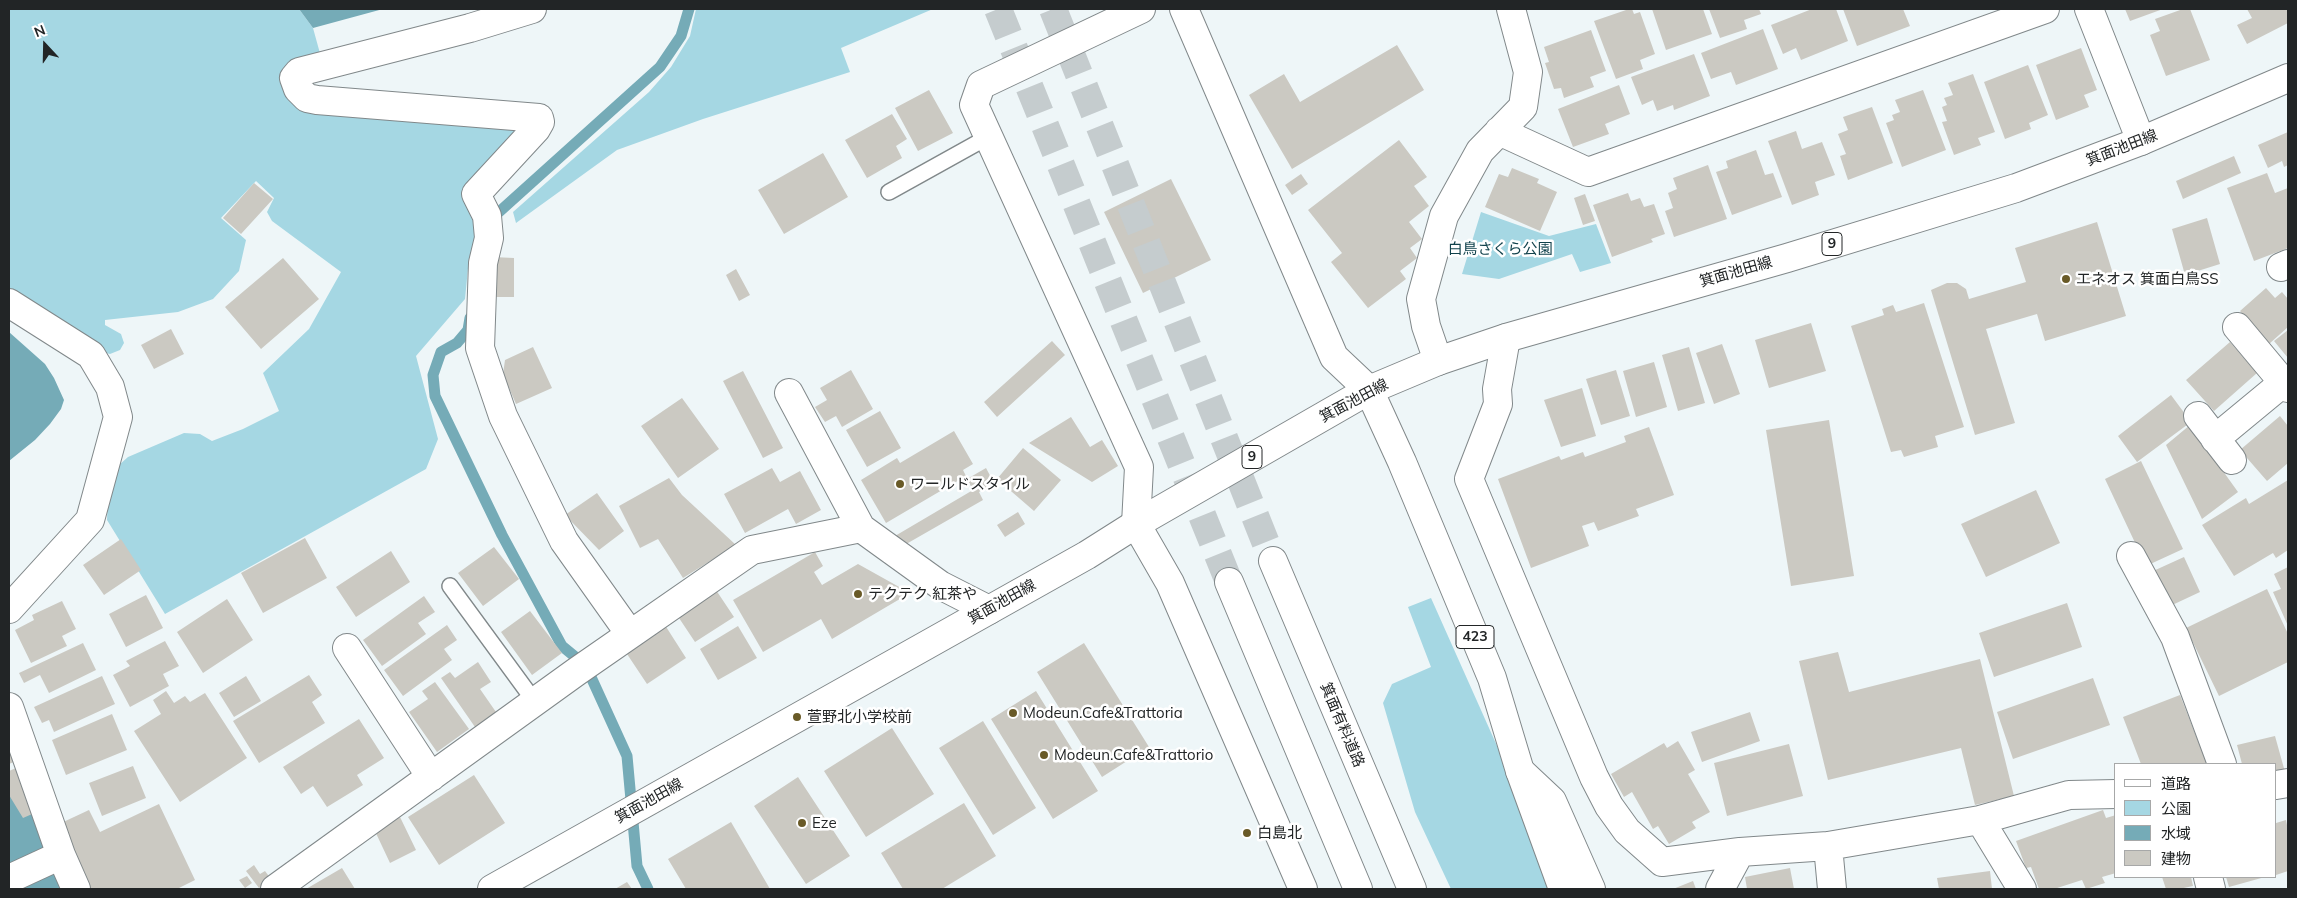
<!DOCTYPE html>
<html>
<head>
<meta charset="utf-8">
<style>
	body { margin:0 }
	#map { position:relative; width:2297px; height:898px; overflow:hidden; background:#eef6f8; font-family:Mulish,"Noto Sans JP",sans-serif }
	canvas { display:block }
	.frame { position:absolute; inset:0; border:10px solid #222526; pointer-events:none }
	.legend { position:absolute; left:2114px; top:763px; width:162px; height:115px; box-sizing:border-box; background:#fff; border:1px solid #a7a8a8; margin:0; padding:6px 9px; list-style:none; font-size:15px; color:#222526 }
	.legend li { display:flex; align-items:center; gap:10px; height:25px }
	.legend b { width:25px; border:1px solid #a7a8a8 }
	.north { position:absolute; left:20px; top:20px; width:50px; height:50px; -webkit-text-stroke:4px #fff; paint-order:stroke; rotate:339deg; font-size:14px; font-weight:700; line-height:20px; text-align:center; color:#222526 }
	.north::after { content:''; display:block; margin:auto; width:18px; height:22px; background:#222526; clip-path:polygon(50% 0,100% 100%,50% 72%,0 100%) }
</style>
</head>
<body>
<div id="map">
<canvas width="2297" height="898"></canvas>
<div class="frame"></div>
<ul class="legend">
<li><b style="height:6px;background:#fff"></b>道路</li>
<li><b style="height:14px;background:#a5d7e3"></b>公園</li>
<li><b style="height:14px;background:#75abb7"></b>水域</li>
<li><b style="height:14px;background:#cbc9c2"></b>建物</li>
</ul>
<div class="north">N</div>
</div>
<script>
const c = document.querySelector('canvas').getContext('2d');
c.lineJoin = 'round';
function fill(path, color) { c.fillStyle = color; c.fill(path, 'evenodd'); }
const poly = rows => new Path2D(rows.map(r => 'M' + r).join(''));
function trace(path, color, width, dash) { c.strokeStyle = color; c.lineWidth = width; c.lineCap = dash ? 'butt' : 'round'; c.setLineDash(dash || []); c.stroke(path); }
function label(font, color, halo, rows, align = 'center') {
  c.font = font + ' Mulish,"Noto Sans JP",sans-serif'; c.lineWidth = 5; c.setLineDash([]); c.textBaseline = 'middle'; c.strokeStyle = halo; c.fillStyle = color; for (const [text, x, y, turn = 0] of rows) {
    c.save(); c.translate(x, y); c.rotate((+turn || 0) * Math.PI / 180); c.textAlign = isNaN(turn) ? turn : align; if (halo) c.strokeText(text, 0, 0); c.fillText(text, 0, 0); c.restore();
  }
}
const green = poly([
	[9,9,299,9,313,28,321,57,289,88,532,124,467,197,479,230,469,258,465,299,416,356,438,439,426,469,165,614,107,520,109,474,128,457,184,433,200,434,212,441,243,429,279,411,263,373,309,329,341,272,272,221,267,212,274,198,256,181,221,218,246,240,239,271,213,299,178,312,105,320,105,325,121,334,124,343,120,350,110,354,102,352,9,292],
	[696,9,933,9,841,48,850,72,703,119,617,150,516,223,513,212,649,92,671,67,690,36],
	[1481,212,1549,236,1596,224,1611,263,1580,272,1572,254,1499,279,1462,274],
	[1431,598,1514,784,1550,889,1451,889,1415,812,1383,703,1392,684,1431,667,1408,607]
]);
const water = poly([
	[299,9,383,9,313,28],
	[9,332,45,364,54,378,64,400,61,409,50,424,35,440,9,461]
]);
const stream = poly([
	[489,221,660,67,681,36,689,9],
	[470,318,468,330,457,343,441,352,433,375,435,396,502,535,562,646,579,660,591,677,627,756,637,866,648,889]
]);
const river = poly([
	[9,807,48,889]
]);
const building = poly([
	[1049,9,1071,9,1054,17],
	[1629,9,1632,9,1634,14,1640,12,1655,54,1640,60,1643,69,1616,79,1594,21],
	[1652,9,1703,9,1712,34,1666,50],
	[1709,9,1759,9,1761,14,1744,20,1747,29,1720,38],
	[1812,9,1836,9,1848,41,1801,60,1796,48,1783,54,1771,25],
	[1843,9,1903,9,1910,26,1857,46],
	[2125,9,2163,9,2130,21],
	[2183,9,2190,9,2210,60,2166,76,2150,35,2160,31,2155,19],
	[2247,9,2288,9,2288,23,2247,44,2237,25,2252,18],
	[1763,29,1778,69,1736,85,1731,72,1711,79,1701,53],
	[1591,30,1606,71,1590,77,1594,87,1564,98,1561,88,1554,89,1545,63,1549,62,1544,47],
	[1397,45,1424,90,1292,169,1249,95,1284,74,1300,102],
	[2081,48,2097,90,2084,95,2089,107,2056,120,2036,65],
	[1694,54,1710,96,1674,110,1673,105,1657,111,1653,100,1642,105,1631,77],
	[2028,65,2048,115,2029,123,2031,129,2005,139,1984,82],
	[1973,74,1995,132,1978,138,1981,145,1954,155,1942,122,1947,121,1942,107,1947,105,1944,98,1953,95,1948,83],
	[1619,85,1630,114,1605,124,1609,134,1573,147,1558,109],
	[929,90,953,133,918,151,895,108],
	[1923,90,1946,150,1902,167,1886,123,1894,120,1892,115,1900,112,1895,100],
	[1872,107,1893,163,1848,180,1840,156,1846,154,1838,134,1848,130,1843,117],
	[892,114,907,139,896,146,902,158,867,178,845,140],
	[1796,131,1802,149,1822,142,1835,175,1815,182,1819,195,1792,205,1768,141],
	[2288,132,2288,165,2284,167,2282,161,2268,168,2258,145],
	[1399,140,1427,177,1414,186,1429,206,1409,222,1422,239,1410,248,1417,258,1400,271,1406,279,1368,308,1331,262,1342,253,1308,210],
	[1756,150,1765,175,1773,173,1782,197,1732,215,1716,172,1728,168,1726,161],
	[823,153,848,197,784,234,758,190],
	[2234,156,2241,173,2183,199,2176,181],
	[1708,165,1727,219,1674,237,1665,211,1673,208,1668,193,1677,189,1673,178],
	[1512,168,1539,179,1537,183,1557,192,1540,231,1485,207,1499,174,1508,177],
	[2267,173,2275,193,2288,188,2288,248,2254,261,2227,188],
	[1301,174,1308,184,1292,195,1285,185],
	[1171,179,1211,260,1143,293,1104,212],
	[254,183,273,199,241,234,223,218],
	[1628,193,1631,201,1640,198,1644,207,1654,204,1665,234,1651,239,1653,242,1612,257,1593,205],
	[1585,194,1595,221,1583,225,1574,198],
	[2207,218,2220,264,2185,275,2172,229],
	[2097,222,2126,316,2045,341,2037,314,1986,329,2015,423,1975,435,1931,290,1947,283,1957,283,1966,289,1969,299,2026,282,2015,248],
	[493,257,514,258,514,297,493,297],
	[283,258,319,299,261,349,225,307],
	[736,269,750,295,739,301,726,275],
	[2266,288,2275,298,2282,292,2288,299,2288,327,2269,344,2240,311],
	[1924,303,1964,427,1935,436,1938,447,1904,457,1901,450,1891,452,1851,326,1884,315,1882,309,1893,305,1896,312],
	[1811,323,1826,371,1769,388,1755,340],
	[171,329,184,354,154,369,141,345],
	[2288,330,2288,358,2274,341],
	[1052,341,1065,355,997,417,984,402],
	[2230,342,2257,373,2214,411,2186,380],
	[1722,344,1740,394,1714,404,1696,353],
	[533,347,552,388,516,404,503,374,505,360],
	[1689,347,1705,403,1678,411,1662,355],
	[1654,362,1667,407,1636,417,1623,371],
	[851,370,873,409,842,427,836,416,825,422,815,407,827,400,820,388],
	[1616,370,1630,416,1601,425,1586,379],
	[743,371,783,448,763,458,723,381],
	[1582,388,1596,436,1561,447,1544,400],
	[2171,395,2191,422,2137,462,2118,436],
	[682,398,719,449,678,478,641,426],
	[880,411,901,448,867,467,846,430],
	[2280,416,2288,426,2288,463,2267,481,2240,450],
	[1071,417,1090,447,1102,440,1118,466,1092,482,1029,443],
	[1829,420,1854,576,1791,586,1766,430],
	[2190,425,2238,492,2202,519,2166,445],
	[1649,427,1674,495,1636,509,1639,516,1598,531,1594,522,1582,526,1589,546,1531,568,1498,479,1559,456,1561,460,1583,452,1585,457,1626,442,1624,436],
	[954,431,973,464,963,470,966,476,886,523,861,480,897,458,900,463],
	[1023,448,1061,480,1034,511,997,479],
	[2141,461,2183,549,2146,566,2105,479],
	[772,468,780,482,800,471,821,510,796,524,788,509,745,533,724,494],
	[986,468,994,483,979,492,983,500,901,547,895,536,973,490,967,479],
	[669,478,682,495,736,545,683,578,658,539,640,548,619,506],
	[2288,480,2288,550,2276,558,2273,553,2234,576,2202,525,2246,498,2249,504],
	[2036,490,2060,543,1986,577,1961,524],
	[597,493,624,531,599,550,565,515],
	[1018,512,1025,524,1005,537,997,525],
	[305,538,327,578,263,613,241,573],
	[121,539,141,570,104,595,83,565],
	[494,547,519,579,483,606,458,573],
	[391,551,410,582,356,617,336,587],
	[815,552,823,566,814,572,822,585,858,564,910,593,832,639,821,619,763,652,733,600],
	[2184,557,2200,592,2168,607,2151,572],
	[2288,567,2288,626,2273,592,2281,589,2274,574],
	[714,587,734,617,695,642,675,612],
	[2267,589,2288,634,2288,662,2219,696,2186,628],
	[146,595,163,628,126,647,109,614],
	[424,596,435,612,418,623,426,634,382,666,363,640],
	[227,599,253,640,203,673,177,632],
	[62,601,76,629,62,636,67,646,31,663,15,630,34,620,32,615],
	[2067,603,2082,647,1994,677,1979,633],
	[530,611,562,653,532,675,501,632],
	[663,622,686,658,647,684,623,648],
	[447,625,457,640,444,649,452,660,403,696,384,670],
	[738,626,757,658,718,680,700,649],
	[165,641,179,666,163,674,169,686,130,707,113,675,130,666,126,661],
	[83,643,96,670,49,693,40,675,24,683,19,673],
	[1084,643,1149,747,1102,777,1037,672],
	[1838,652,1849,692,1980,659,2014,796,1975,805,1961,748,1828,780,1799,661],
	[478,662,491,682,480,689,496,712,475,727,441,678,450,672,455,678],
	[309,675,322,695,312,702,325,723,259,763,233,721],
	[102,676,115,704,54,732,49,720,42,723,34,707],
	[246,676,261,701,234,717,219,693],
	[2093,678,2110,725,2013,759,1997,712],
	[435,682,469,729,437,752,409,712,428,699,422,691],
	[166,691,174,703,185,696,190,702,205,693,247,758,180,802,134,731,161,714,153,700],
	[1036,691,1098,791,1053,819,991,719],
	[2180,695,2207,764,2141,764,2123,717],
	[1750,712,1760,741,1702,762,1691,732],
	[112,714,127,750,66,775,52,740],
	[359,719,384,758,357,775,363,785,327,807,313,786,301,794,283,767],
	[983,721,1036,808,993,835,939,748],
	[892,728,934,794,866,837,824,771],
	[9,729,21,759,9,764],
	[2275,736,2285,772,2276,775,2276,764,2242,764,2237,745],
	[1678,741,1695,770,1688,774,1710,812,1692,822,1696,828,1669,844,1658,826,1653,829,1632,792,1624,797,1611,774,1664,743,1667,748],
	[1789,744,1803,796,1727,816,1714,763],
	[21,766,39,811,23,818,9,795,9,771],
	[133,766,146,798,102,816,89,783],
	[474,775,505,823,439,865,408,817],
	[798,777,850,856,806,884,754,806],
	[964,803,996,856,942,889,903,889,881,853],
	[159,804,195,880,177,889,90,889,59,824,89,810,100,832],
	[2103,810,2106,818,2116,815,2116,873,2102,877,2105,883,2086,889,2082,880,2054,889,2039,889,2031,867,2026,868,2016,841],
	[400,817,416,850,390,863,374,829],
	[2286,820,2288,830,2288,871,2276,875,2276,823],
	[731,822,770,889,686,889,668,859],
	[254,865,260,874,265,871,271,879,259,888,246,871],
	[342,868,355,889,306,889],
	[1790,868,1794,889,1747,889,1745,877],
	[1990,871,1992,889,1939,889,1937,878],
	[247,876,252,883,245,888,239,880],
	[2162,877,2191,877,2193,886,2179,889,2166,889],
	[2226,877,2265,877,2229,887],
	[1693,881,1696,889,1673,889],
	[627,882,632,889,615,889]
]);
const highwayTunnel = poly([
	[998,9,1229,582],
	[1053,9,1273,561]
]);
const lane = poly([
	[889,192,988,137],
	[450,586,535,702]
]);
const street = poly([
	[532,9,470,28,299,72,294,78,298,89,307,98,317,100,539,118,540,122,536,129,476,194,487,216,489,238,483,263,480,348,503,416,564,541,630,634],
	[1184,9,1334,357,1369,390],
	[2089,9,2141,141],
	[1499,131,1588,172,2045,9],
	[2281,267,2288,264],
	[9,303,91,355,110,387,118,417,90,520,9,609],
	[2237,327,2288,388],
	[1506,338,1497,389,1498,404,1469,479,1594,777,1609,806,1627,831,1662,862,1740,852],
	[1438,361,1426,326,1421,299,1444,216,1480,151,1523,107,1528,72,1511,9],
	[789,393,861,528,940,585,989,610],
	[2198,416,2232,460],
	[2215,439,2284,382],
	[1136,524,1139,467,974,105,981,85,1141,9],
	[2131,556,2175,637,2222,764],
	[347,648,431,777],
	[9,707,61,855,76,889],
	[1520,771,1552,801,1591,889],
	[2276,785,2288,783],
	[1980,820,2022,889],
	[1828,846,1832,889],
	[2208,877,2211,889],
	[9,879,61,855],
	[275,889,576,672,752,550,861,528],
	[1720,889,1740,852,1828,846,1980,820,2069,795,2116,794]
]);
const primary = poly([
	[492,889,1087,555,1136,524,1369,390,1438,361,1506,338,1787,258,2016,188,2141,141,2288,78]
]);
const highway = poly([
	[1369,390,1402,462,1492,678,1520,771,1563,889],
	[1136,524,1170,583,1303,889],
	[1273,561,1412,889],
	[1229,582,1358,889]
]);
const markers = [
	[2066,279,5,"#695a27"],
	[900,484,5,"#695a27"],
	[858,594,5,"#695a27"],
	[1013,713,5,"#695a27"],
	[797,717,5,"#695a27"],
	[1044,755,5,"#695a27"],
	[802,823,5,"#695a27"],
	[1247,833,5,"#695a27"]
];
const shields = [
	[1832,244,20],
	[1252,457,20],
	[1475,637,38]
];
const shieldNames = [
	["9",1832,244],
	["9",1252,457],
	["423",1475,637]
];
const streetNames = [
	["箕面池田線",2122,148,-21],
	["箕面池田線",1736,272,-16],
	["箕面池田線",1354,401,-28],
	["箕面池田線",1002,602,-29],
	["箕面有料道路",1342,725,67],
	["箕面池田線",649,801,-29]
];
const parkNames = [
	["白鳥さくら公園",1500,249]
];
const poiNames = [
	["エネオス 箕面白鳥SS",2076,279],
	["ワールドスタイル",910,484],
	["テクテク 紅茶や",868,594],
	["Modeun.Cafe&Trattoria",1023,713],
	["萱野北小学校前",807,717],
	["Modeun.Cafe&Trattorio",1054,755],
	["Eze",812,823],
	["白島北",1257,833]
];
fill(green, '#a5d7e3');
fill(water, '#75abb7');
trace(stream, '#75abb7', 11);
trace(river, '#75abb7', 68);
fill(building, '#cbc9c2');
trace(highwayTunnel, '#c5ccce', 28, [28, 14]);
trace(lane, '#81888a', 18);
trace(street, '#81888a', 30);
trace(primary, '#81888a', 30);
trace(highway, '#81888a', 30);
trace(lane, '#fff', 15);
trace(street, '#fff', 28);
trace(primary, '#fff', 28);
trace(highway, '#fff', 28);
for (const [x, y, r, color] of markers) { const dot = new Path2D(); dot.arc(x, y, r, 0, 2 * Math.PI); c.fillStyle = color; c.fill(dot); trace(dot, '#fff', 2); }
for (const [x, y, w] of shields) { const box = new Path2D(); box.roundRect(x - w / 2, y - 11.5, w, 23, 4); c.fillStyle = '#fff'; c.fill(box); trace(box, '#222526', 1); }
label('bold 14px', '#222526', null, shieldNames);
label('15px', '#222526', '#fff', streetNames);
label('15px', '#11424c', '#fff', parkNames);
label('15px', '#222526', '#fff', poiNames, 'left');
</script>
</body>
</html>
